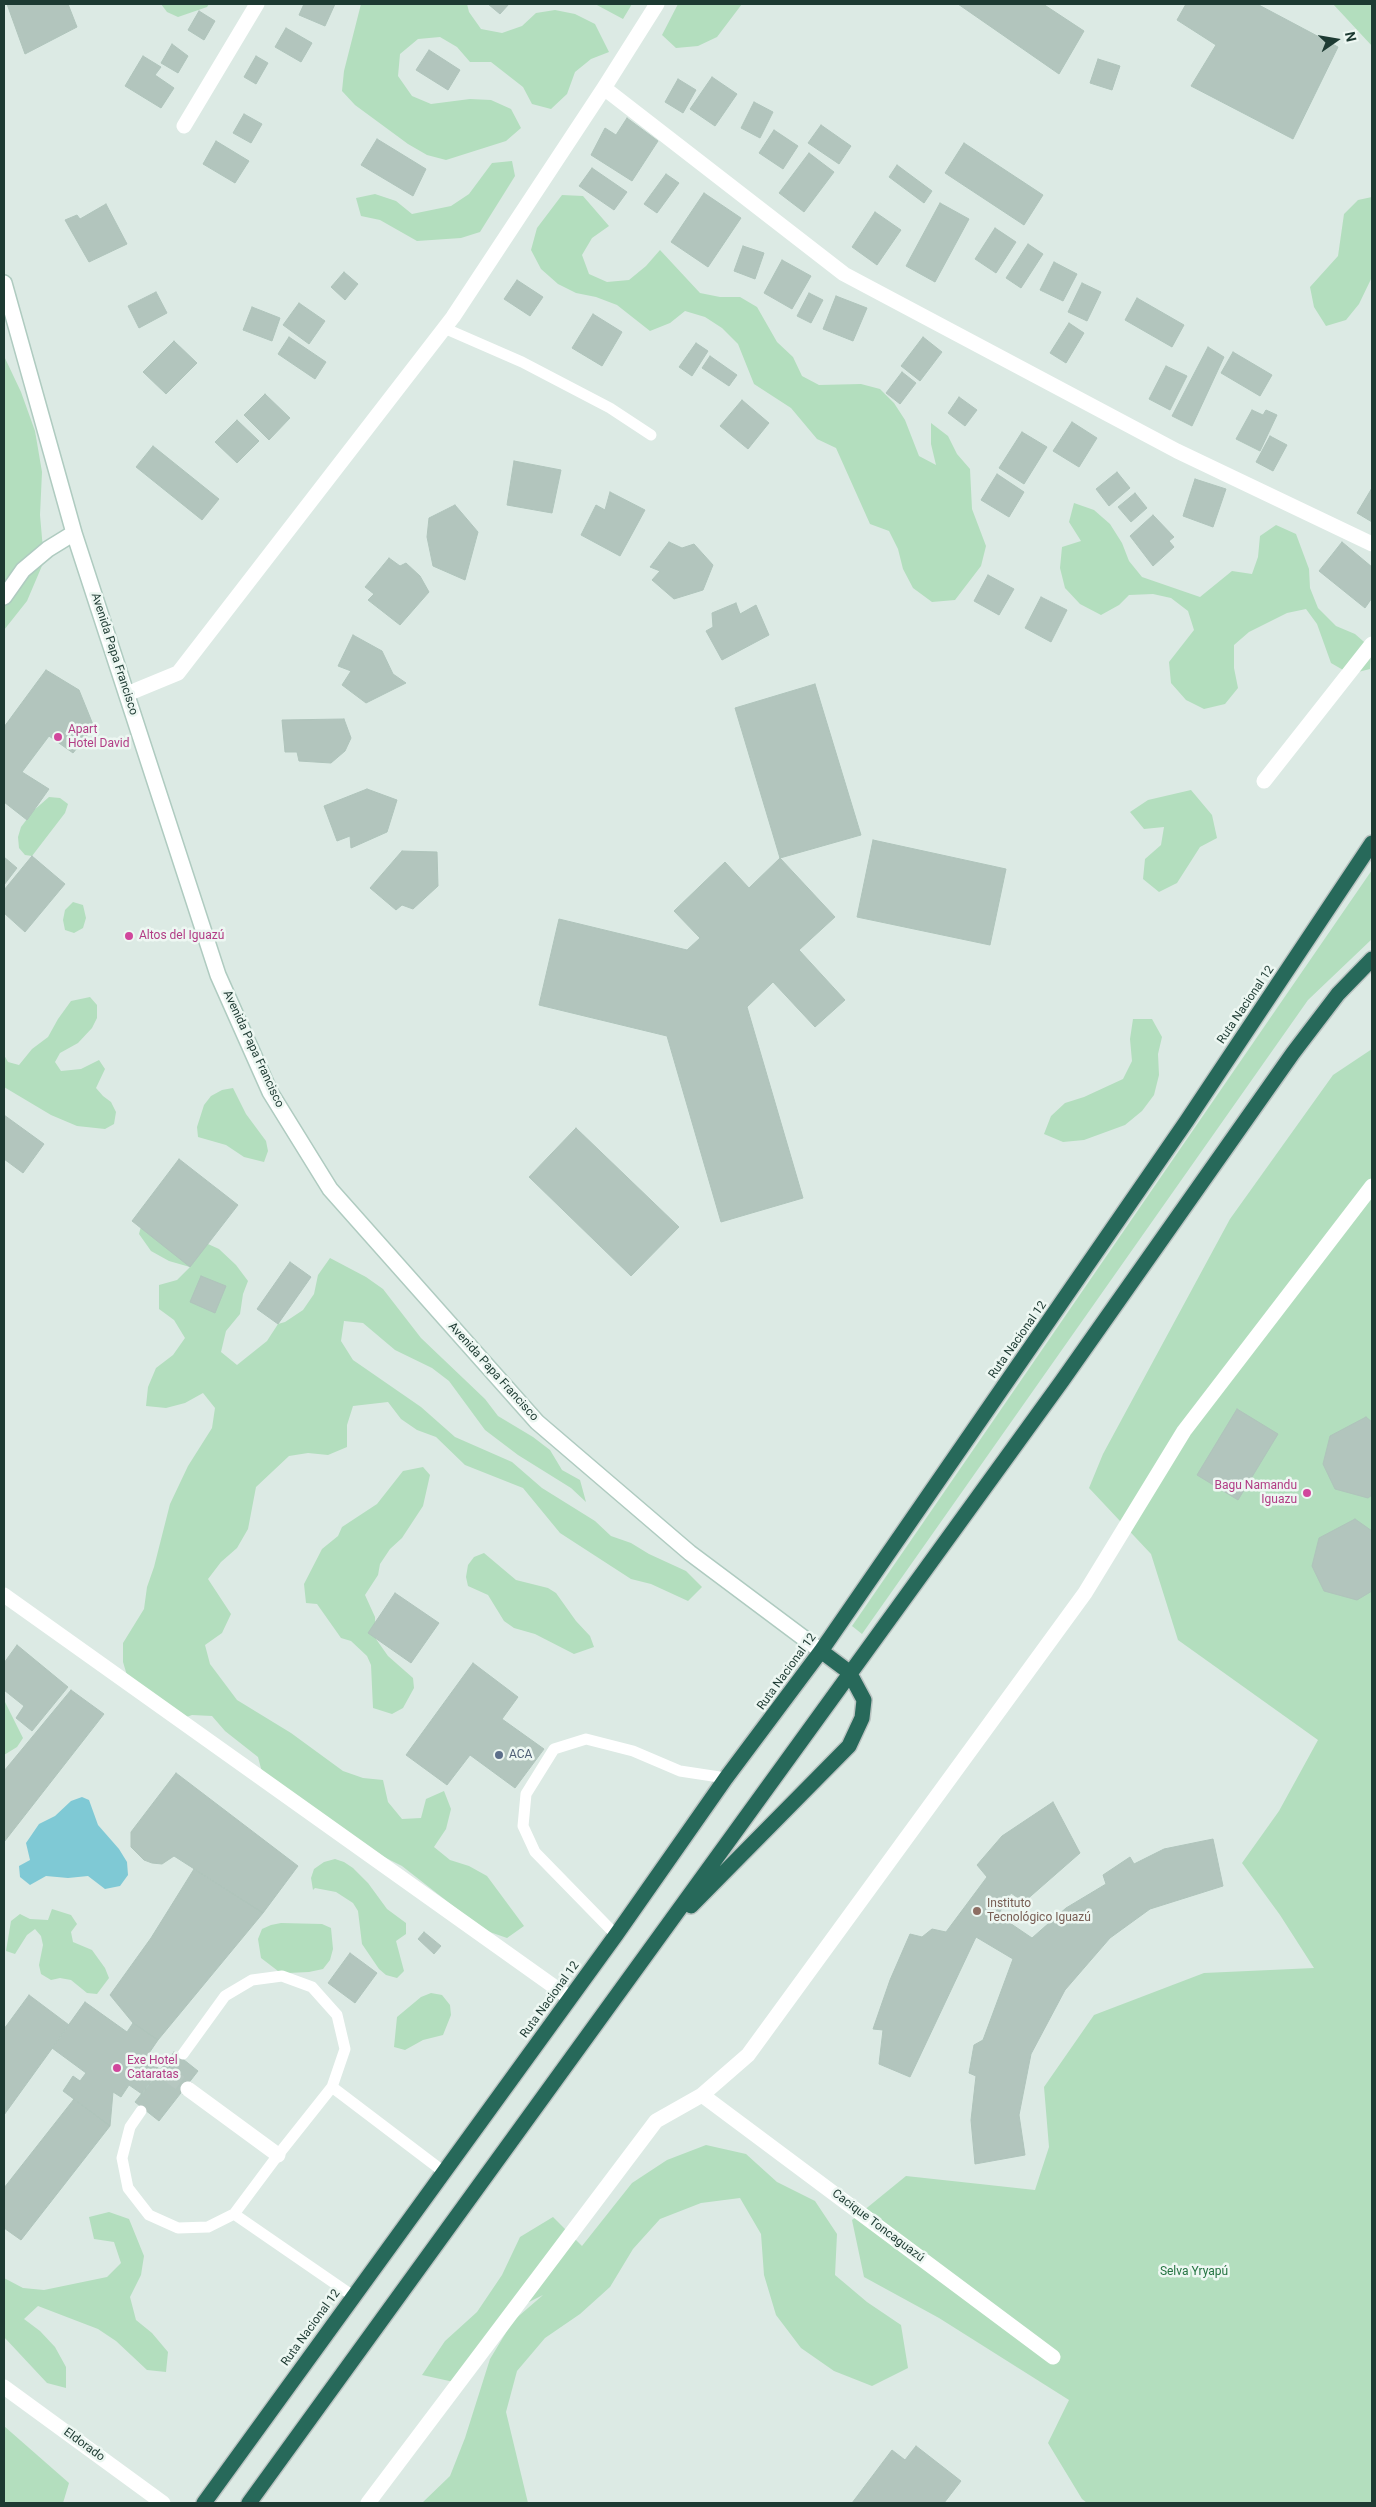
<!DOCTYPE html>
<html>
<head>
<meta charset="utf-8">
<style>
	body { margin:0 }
	#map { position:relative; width:1376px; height:2507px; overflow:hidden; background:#dceae4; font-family:Roboto,sans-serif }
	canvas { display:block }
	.frame { position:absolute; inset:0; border:5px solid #1d3a32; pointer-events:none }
	.north { position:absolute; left:1311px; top:15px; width:50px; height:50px; -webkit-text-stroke:4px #edf7f2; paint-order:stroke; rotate:77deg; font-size:14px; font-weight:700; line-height:20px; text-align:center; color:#1d3a32 }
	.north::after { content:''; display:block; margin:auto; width:18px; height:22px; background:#1d3a32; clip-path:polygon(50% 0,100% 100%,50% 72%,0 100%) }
</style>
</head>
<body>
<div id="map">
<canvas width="1376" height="2507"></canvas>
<div class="frame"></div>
<div class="north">N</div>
</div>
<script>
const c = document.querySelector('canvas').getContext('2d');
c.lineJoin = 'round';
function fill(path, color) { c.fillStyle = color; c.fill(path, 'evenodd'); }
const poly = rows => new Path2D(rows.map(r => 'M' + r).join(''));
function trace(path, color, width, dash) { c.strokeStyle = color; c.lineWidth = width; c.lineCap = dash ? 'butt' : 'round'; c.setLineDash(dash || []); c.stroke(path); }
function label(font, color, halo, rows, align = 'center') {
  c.font = font + ' Roboto,sans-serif'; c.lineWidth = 5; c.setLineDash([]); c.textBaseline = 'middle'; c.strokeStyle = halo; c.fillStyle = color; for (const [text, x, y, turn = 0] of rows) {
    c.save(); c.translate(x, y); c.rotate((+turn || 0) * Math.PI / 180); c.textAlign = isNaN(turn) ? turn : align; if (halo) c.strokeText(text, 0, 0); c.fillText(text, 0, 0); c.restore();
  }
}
const green = poly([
	[161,4,209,4,207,7,178,17,167,12],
	[361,4,467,4,469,12,481,29,502,33,522,26,536,13,555,10,575,14,595,24,609,52,591,59,575,72,567,94,551,109,532,104,523,87,491,62,470,62,457,47,440,37,418,39,400,54,398,76,412,96,431,104,470,99,491,100,511,109,521,128,506,141,446,160,427,155,408,144,355,105,342,91,344,71],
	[595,4,632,4,623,19],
	[678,4,742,4,717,37,698,46,676,48,662,35],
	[1333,4,1372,4,1372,46],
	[512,161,515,176,480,232,461,238,417,241,380,220,361,216,356,198,375,194,396,201,412,214,451,206,469,194,492,163],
	[562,195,583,196,609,226,592,238,582,255,589,274,607,282,629,280,646,266,660,250,700,293,720,297,740,297,757,307,777,342,793,357,802,376,819,385,861,384,880,389,894,403,905,420,919,456,936,465,931,444,931,423,948,436,957,454,970,469,972,509,986,546,981,566,955,600,932,602,913,588,903,569,898,549,889,531,870,524,836,448,817,439,791,408,754,384,738,344,722,328,705,317,685,311,670,323,650,331,617,305,596,297,576,293,558,284,541,269,531,250,537,228],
	[1372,197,1372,277,1359,304,1346,320,1326,326,1314,307,1310,287,1338,256,1344,214,1358,200],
	[4,356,21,392,35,431,42,472,40,515,44,561,27,601,4,630],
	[1074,503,1094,510,1110,524,1122,543,1129,561,1142,577,1200,597,1232,571,1252,574,1258,557,1260,536,1276,525,1296,534,1309,569,1310,588,1318,608,1336,626,1355,634,1371,648,1370,669,1350,674,1331,663,1317,624,1306,609,1287,613,1249,632,1234,645,1234,668,1238,688,1225,704,1204,709,1186,700,1171,683,1169,662,1194,630,1188,611,1171,598,1153,594,1129,595,1119,605,1101,615,1080,604,1065,588,1060,568,1062,547,1081,541,1069,522],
	[1191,790,1212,815,1217,838,1200,847,1177,883,1159,892,1143,879,1145,859,1161,845,1164,827,1144,829,1130,812,1148,800],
	[49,797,60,798,68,804,65,813,32,856,25,855,19,848,18,837,21,827,33,811],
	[1372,870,1372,939,1308,1000,862,1634,852,1626],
	[73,902,83,905,86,918,83,928,74,933,65,930,63,920,65,910],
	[90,997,97,1005,97,1018,92,1028,78,1043,60,1053,55,1062,61,1071,81,1069,99,1060,105,1069,96,1088,103,1096,111,1102,116,1112,114,1124,105,1129,77,1126,51,1115,4,1087,4,1055,8,1062,19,1065,32,1049,48,1037,58,1019,71,1001],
	[1133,1019,1152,1019,1162,1037,1158,1054,1159,1075,1154,1095,1142,1111,1125,1125,1084,1140,1063,1142,1044,1134,1051,1116,1065,1103,1084,1097,1123,1079,1132,1061,1130,1039],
	[1372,1049,1372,2503,1087,2503,1082,2499,1048,2443,1069,2400,939,2318,864,2277,852,2220,906,2176,1035,2190,1049,2147,1044,2087,1094,2015,1204,1973,1314,1968,1280,1915,1242,1863,1279,1811,1318,1740,1178,1640,1151,1554,1089,1488,1103,1454,1230,1219,1333,1075],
	[233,1088,246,1114,266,1141,268,1151,264,1162,244,1157,226,1145,198,1137,197,1127,204,1105,211,1096,222,1090],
	[144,1215,219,1249,236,1265,248,1281,243,1294,240,1314,226,1331,221,1352,237,1365,267,1341,278,1324,285,1322,303,1310,314,1294,318,1275,330,1258,366,1277,383,1289,421,1338,485,1399,498,1416,533,1437,550,1450,562,1470,580,1480,586,1502,571,1488,518,1455,485,1430,449,1381,432,1368,395,1350,363,1323,344,1321,341,1341,353,1360,421,1407,455,1437,512,1462,542,1488,595,1521,611,1536,631,1543,649,1554,686,1571,702,1587,688,1601,651,1584,631,1579,560,1533,523,1488,465,1465,436,1437,417,1430,401,1419,388,1402,353,1406,347,1425,347,1447,328,1455,308,1453,289,1456,256,1487,248,1529,237,1548,221,1562,208,1579,231,1614,222,1633,205,1645,210,1664,237,1700,291,1733,343,1771,363,1778,383,1780,388,1802,402,1819,421,1818,426,1799,444,1791,451,1809,446,1829,434,1847,450,1860,469,1866,487,1876,524,1926,507,1938,487,1931,471,1920,402,1866,384,1857,263,1776,258,1757,225,1731,212,1716,192,1715,173,1722,129,1682,123,1662,123,1643,144,1609,147,1587,154,1567,170,1504,188,1466,212,1428,215,1408,203,1393,185,1403,166,1408,146,1406,148,1387,156,1368,173,1355,185,1338,174,1320,159,1309,159,1285,177,1280,190,1267,169,1261,151,1251,139,1234],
	[423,1467,430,1475,423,1506,402,1538,390,1549,380,1564,378,1575,365,1595,375,1617,376,1639,388,1656,413,1678,414,1688,403,1708,392,1714,373,1708,371,1665,367,1656,351,1641,341,1638,317,1604,306,1603,304,1584,322,1549,338,1536,342,1527,377,1504,403,1471],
	[484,1553,516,1580,548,1588,556,1593,576,1621,590,1636,594,1647,574,1654,535,1634,514,1628,504,1621,488,1595,468,1586,466,1577,468,1565,474,1557],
	[4,1700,23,1738,17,1747,4,1755],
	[335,1859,344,1862,353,1868,368,1883,387,1909,406,1923,406,1934,396,1941,404,1971,397,1978,386,1975,379,1969,362,1944,358,1911,353,1903,336,1892,315,1888,313,1890,311,1878,314,1869,324,1862],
	[52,1909,71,1915,77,1924,71,1932,73,1942,92,1950,105,1968,109,1978,97,1994,87,1993,71,1980,60,1978,51,1980,41,1974,39,1965,43,1945,41,1936,35,1929,27,1935,15,1954,6,1951,11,1921,20,1914,30,1919,48,1920],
	[281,1923,322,1924,331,1928,333,1949,330,1960,323,1969,309,1972,288,1973,278,1971,261,1958,258,1939,262,1929,271,1925],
	[431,1993,442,1995,450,2005,451,2015,443,2035,423,2040,405,2050,394,2047,397,2017,421,1997],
	[706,2145,746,2154,777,2182,815,2201,837,2234,835,2275,867,2302,901,2325,908,2368,872,2386,834,2371,801,2348,776,2315,764,2275,761,2234,740,2198,701,2203,660,2219,633,2249,610,2287,580,2314,545,2338,517,2371,506,2412,528,2503,422,2503,450,2476,465,2438,490,2359,513,2321,543,2295,509,2312,463,2384,422,2375,445,2341,477,2312,502,2275,520,2237,553,2217,582,2246,632,2183,667,2160],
	[109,2212,129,2219,144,2256,141,2275,130,2297,136,2320,152,2333,168,2352,166,2372,147,2370,116,2341,98,2329,38,2306,24,2319,40,2331,55,2347,66,2367,66,2388,47,2383,4,2337,4,2278,23,2288,44,2290,107,2277,121,2263,114,2242,94,2239,89,2217],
	[4,2426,69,2483,63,2503,4,2503]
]);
const water = poly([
	[82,1797,89,1800,98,1825,119,1849,127,1862,128,1875,120,1886,105,1889,88,1876,68,1878,46,1876,30,1885,20,1877,19,1866,30,1860,26,1843,39,1824,55,1816,71,1801]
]);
const building = poly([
	[7,4,68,4,77,27,25,54,7,4],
	[304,4,335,4,325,26,299,15,304,4],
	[488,4,509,4,500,14,488,4],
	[958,4,1043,4,1084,31,1059,74,958,4],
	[1186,4,1257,4,1338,47,1293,139,1191,86,1216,45,1177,20,1186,4],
	[199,11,215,21,204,40,188,30,199,11],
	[286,28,312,43,301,62,275,47,286,28],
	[172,44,188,56,178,73,161,63,172,44],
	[429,50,460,70,448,90,416,70,429,50],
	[143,56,161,67,155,75,174,88,161,108,125,86,143,56],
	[256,56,268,63,256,84,244,77,256,56],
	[1098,59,1120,66,1112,90,1090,83,1098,59],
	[712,77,737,94,715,126,690,109,712,77],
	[678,79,696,90,683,113,665,102,678,79],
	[754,102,773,112,760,138,741,128,754,102],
	[244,114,262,124,251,143,233,133,244,114],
	[627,118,658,141,632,181,591,155,605,128,616,135,627,118],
	[821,125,851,146,839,164,808,143,821,125],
	[774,130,798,146,783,169,759,153,774,130],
	[377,139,426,169,413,196,361,165,377,139],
	[216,141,249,161,235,183,203,164,216,141],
	[964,143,1043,195,1024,225,945,173,964,143],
	[809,153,834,172,804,212,779,193,809,153],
	[897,165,932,191,924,203,889,177,897,165],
	[592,168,627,192,614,210,579,186,592,168],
	[666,174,679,183,657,213,644,204,666,174],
	[704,193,741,218,708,267,671,242,704,193],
	[940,203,969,219,935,282,906,266,940,203],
	[106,204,127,244,89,262,65,220,77,215,80,219,106,204],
	[875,212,901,230,877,265,852,247,875,212],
	[995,228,1016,242,996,273,975,259,995,228],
	[1028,244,1043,254,1021,288,1006,278,1028,244],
	[743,246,764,253,755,279,734,271,743,246],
	[782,260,811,276,792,309,764,293,782,260],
	[1054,262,1077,274,1063,301,1040,290,1054,262],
	[344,272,358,284,345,300,331,287,344,272],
	[517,280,543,297,530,316,504,299,517,280],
	[1082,283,1101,292,1087,321,1068,312,1082,283],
	[156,292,167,313,139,328,128,306,156,292],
	[809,293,823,300,811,323,797,316,809,293],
	[836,296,867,308,853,341,823,329,836,296],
	[1137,298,1184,325,1172,347,1125,320,1137,298],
	[299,303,325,321,309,344,283,325,299,303],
	[252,307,280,318,272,341,243,330,252,307],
	[593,314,622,332,602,366,572,348,593,314],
	[1069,323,1084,333,1066,363,1050,353,1069,323],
	[289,337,326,362,315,379,278,354,289,337],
	[923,337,942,352,920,381,901,366,923,337],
	[174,341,197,363,166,394,143,372,174,341],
	[696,343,708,351,692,376,679,367,696,343],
	[1208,347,1224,357,1192,426,1172,416,1208,347],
	[1233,352,1272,375,1260,396,1221,373,1233,352],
	[710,356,737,375,729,386,702,368,710,356],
	[1166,366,1187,376,1170,410,1149,399,1166,366],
	[902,372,916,383,900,404,886,393,902,372],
	[265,394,290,418,269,440,244,415,265,394],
	[959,397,977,410,965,426,948,413,959,397],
	[742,400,769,423,748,449,720,426,742,400],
	[1252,410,1263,415,1266,410,1277,415,1260,451,1236,439,1252,410],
	[237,420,259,441,237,463,215,442,237,420],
	[1072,422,1097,438,1079,467,1053,451,1072,422],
	[1022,432,1047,447,1024,484,999,468,1022,432],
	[1270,436,1287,445,1273,471,1256,462,1270,436],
	[153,446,219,499,202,520,136,467,153,446],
	[514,461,561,470,552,513,507,505,514,461],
	[1117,472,1130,488,1109,506,1096,489,1117,472],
	[997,474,1024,492,1009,517,981,500,997,474],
	[1195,479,1226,489,1213,527,1183,516,1195,479],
	[1372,488,1372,522,1357,513,1372,488],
	[610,492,645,510,620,556,581,535,596,505,605,510,610,492],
	[1135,493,1147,508,1131,522,1118,507,1135,493],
	[455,505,478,532,465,580,433,566,427,537,429,518,455,505],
	[1153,515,1174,537,1169,541,1174,547,1153,566,1130,536,1153,515],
	[669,542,682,548,694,544,713,565,703,590,674,599,652,580,660,571,650,567,669,542],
	[1342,542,1372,567,1372,598,1365,608,1319,571,1342,542],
	[389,558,400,566,406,563,420,576,429,592,400,625,368,600,374,594,365,587,389,558],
	[988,575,1014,589,999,615,974,601,988,575],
	[1041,597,1067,610,1051,642,1025,628,1041,597],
	[736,603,740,614,756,605,769,635,722,660,706,631,713,627,712,613,736,603],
	[353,635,382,651,393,674,406,683,366,703,342,685,351,671,338,666,353,635],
	[46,670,79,690,94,727,73,753,49,736,22,772,49,789,27,820,4,802,4,727,46,670],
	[815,684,861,835,780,858,735,708,815,684],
	[344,719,351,738,345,751,331,763,299,761,297,752,285,752,282,720,344,719],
	[367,789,397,800,387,832,351,848,350,836,337,841,324,806,367,789],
	[873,840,1006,869,990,945,857,917,873,840],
	[402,851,437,852,438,886,413,909,402,905,396,910,370,888,402,851],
	[32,856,65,884,25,932,4,913,4,890,32,856],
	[4,857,17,868,4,885,4,857],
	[780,858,835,917,799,950,845,1000,815,1027,773,982,747,1007,803,1198,721,1222,667,1036,539,1005,559,919,687,950,700,938,674,911,725,862,749,888,780,858],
	[4,1115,44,1144,23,1173,4,1159,4,1115],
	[576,1128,679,1227,631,1276,529,1177,576,1128],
	[179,1159,238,1205,190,1267,132,1221,179,1159],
	[290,1262,311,1277,278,1324,257,1309,290,1262],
	[201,1276,226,1286,215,1313,190,1302,201,1276],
	[1237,1409,1278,1434,1238,1500,1197,1475,1237,1409],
	[1366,1417,1372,1422,1372,1495,1368,1498,1335,1489,1323,1464,1330,1436,1366,1417],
	[1355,1519,1372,1531,1372,1591,1357,1600,1324,1591,1312,1566,1319,1538,1355,1519],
	[395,1593,439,1623,411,1663,368,1633,395,1593],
	[17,1645,68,1687,32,1731,16,1718,24,1706,4,1690,4,1663,17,1645],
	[473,1663,518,1697,502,1719,544,1749,515,1788,470,1755,447,1785,406,1755,473,1663],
	[71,1690,104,1714,4,1842,4,1771,71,1690],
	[176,1773,298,1866,263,1913,174,1856,162,1864,152,1863,144,1860,131,1847,131,1832,176,1773],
	[1053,1802,1080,1853,1024,1902,1011,1893,998,1915,1032,1938,1066,1908,1106,1884,1103,1875,1130,1857,1134,1864,1164,1849,1213,1839,1223,1886,1150,1909,1110,1938,1065,1990,1031,2054,1019,2115,1025,2155,975,2164,971,2120,976,2076,969,2073,974,2045,983,2040,1013,1959,976,1937,910,2077,879,2064,883,2030,873,2029,890,1980,910,1934,922,1937,932,1929,946,1932,987,1877,977,1865,1002,1836,1053,1802],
	[194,1869,263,1913,158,2040,133,2023,110,1995,151,1938,194,1869],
	[424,1932,441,1946,434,1954,418,1939,424,1932],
	[350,1953,377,1973,355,2003,328,1983,350,1953],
	[29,1995,69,2025,4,2115,4,2029,29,1995],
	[85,2002,127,2032,133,2023,158,2040,145,2059,161,2070,142,2094,129,2085,121,2097,113,2092,110,2126,63,2091,73,2076,80,2081,86,2073,52,2048,85,2002],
	[174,2052,198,2071,159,2121,135,2102,174,2052],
	[74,2099,110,2126,21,2240,4,2228,4,2188,74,2099],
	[916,2446,961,2481,944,2503,852,2503,892,2450,905,2460,916,2446]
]);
const streetTunnel = poly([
	[168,2074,188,2089]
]);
const lane = poly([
	[444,328,522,362,610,408,651,435],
	[616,1935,535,1852,523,1826,526,1794,554,1749,586,1739,633,1751,680,1771,726,1778],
	[332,2087,444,2172],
	[141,2111,130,2127,122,2158,128,2188,149,2215,178,2228,208,2227,234,2214,278,2155,332,2087,345,2049,337,2015,312,1987,282,1976,252,1980,225,1996,183,2054],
	[234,2214,353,2296]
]);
const street = poly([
	[604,88,844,274,1177,451,1372,544],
	[184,126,257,4],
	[127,694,178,673,453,317,604,88,657,4],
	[1264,781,1372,644],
	[4,1595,570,1998],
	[188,2089,278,2155],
	[702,2095,1053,2357],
	[4,2387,163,2503],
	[368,2503,656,2121,702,2095,748,2055,1085,1593,1184,1431,1372,1186]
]);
const secondary = poly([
	[4,283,74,533,218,975,270,1092,330,1189,537,1422,690,1553,821,1651],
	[4,597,23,570,48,549,74,533]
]);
const highway = poly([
	[691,1906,849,1746,862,1718,864,1700,849,1672,821,1651],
	[204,2503,616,1935,726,1778,821,1651,1186,1122,1372,843],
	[249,2503,1062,1381,1293,1053,1338,994,1372,959]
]);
const markers = [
	[58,737,5,"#d1479c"],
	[129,936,5,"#d1479c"],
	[1307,1493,5,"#d1479c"],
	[499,1755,5,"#5c6f8a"],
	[977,1911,5,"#8d6e63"],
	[117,2068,5,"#d1479c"]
];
const streetNames = [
	["Avenida Papa Francisco",114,654,72],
	["Ruta Nacional 12",1246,1005,-56],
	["Avenida Papa Francisco",253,1049,65],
	["Ruta Nacional 12",1018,1340,-55],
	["Avenida Papa Francisco",493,1372,48],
	["Ruta Nacional 12",787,1672,-54],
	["Ruta Nacional 12",550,2000,-54],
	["Cacique Toncaguazú",878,2226,37],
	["Ruta Nacional 12",311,2328,-54],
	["Eldorado",84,2445,36]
];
const hotelNames = [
	["Apart",68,730],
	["Hotel David",68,744],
	["Altos del Iguazú",139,936],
	["Bagu Namandu",1297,1486,"right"],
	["Iguazu",1297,1500,"right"],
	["Exe Hotel",127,2061],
	["Cataratas",127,2075]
];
const serviceNames = [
	["ACA",509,1755]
];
const educationNames = [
	["Instituto",987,1904],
	["Tecnológico Iguazú",987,1918]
];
const parkNames = [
	["Selva Yryapú",1194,2272]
];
fill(green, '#b3debe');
fill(water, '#7fc9d5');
fill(building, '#b2c5bd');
trace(building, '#afc4bb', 1);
trace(streetTunnel, '#b6c7c0', 15, [15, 8]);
trace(secondary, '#afcbc0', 18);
trace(highway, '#bbc4c2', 18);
trace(lane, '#fff', 11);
trace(street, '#fff', 15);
trace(secondary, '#fff', 15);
trace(highway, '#27695a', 15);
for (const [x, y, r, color] of markers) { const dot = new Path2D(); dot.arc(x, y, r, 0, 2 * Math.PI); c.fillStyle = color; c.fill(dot); trace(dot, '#edf7f2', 2); }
label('12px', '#1d3a32', '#edf7f2', streetNames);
label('12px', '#b23c85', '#edf7f2', hotelNames, 'left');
label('12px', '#4e5e75', '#edf7f2', serviceNames, 'left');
label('12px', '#785e54', '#edf7f2', educationNames, 'left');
label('12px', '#257442', '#edf7f2', parkNames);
</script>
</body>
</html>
